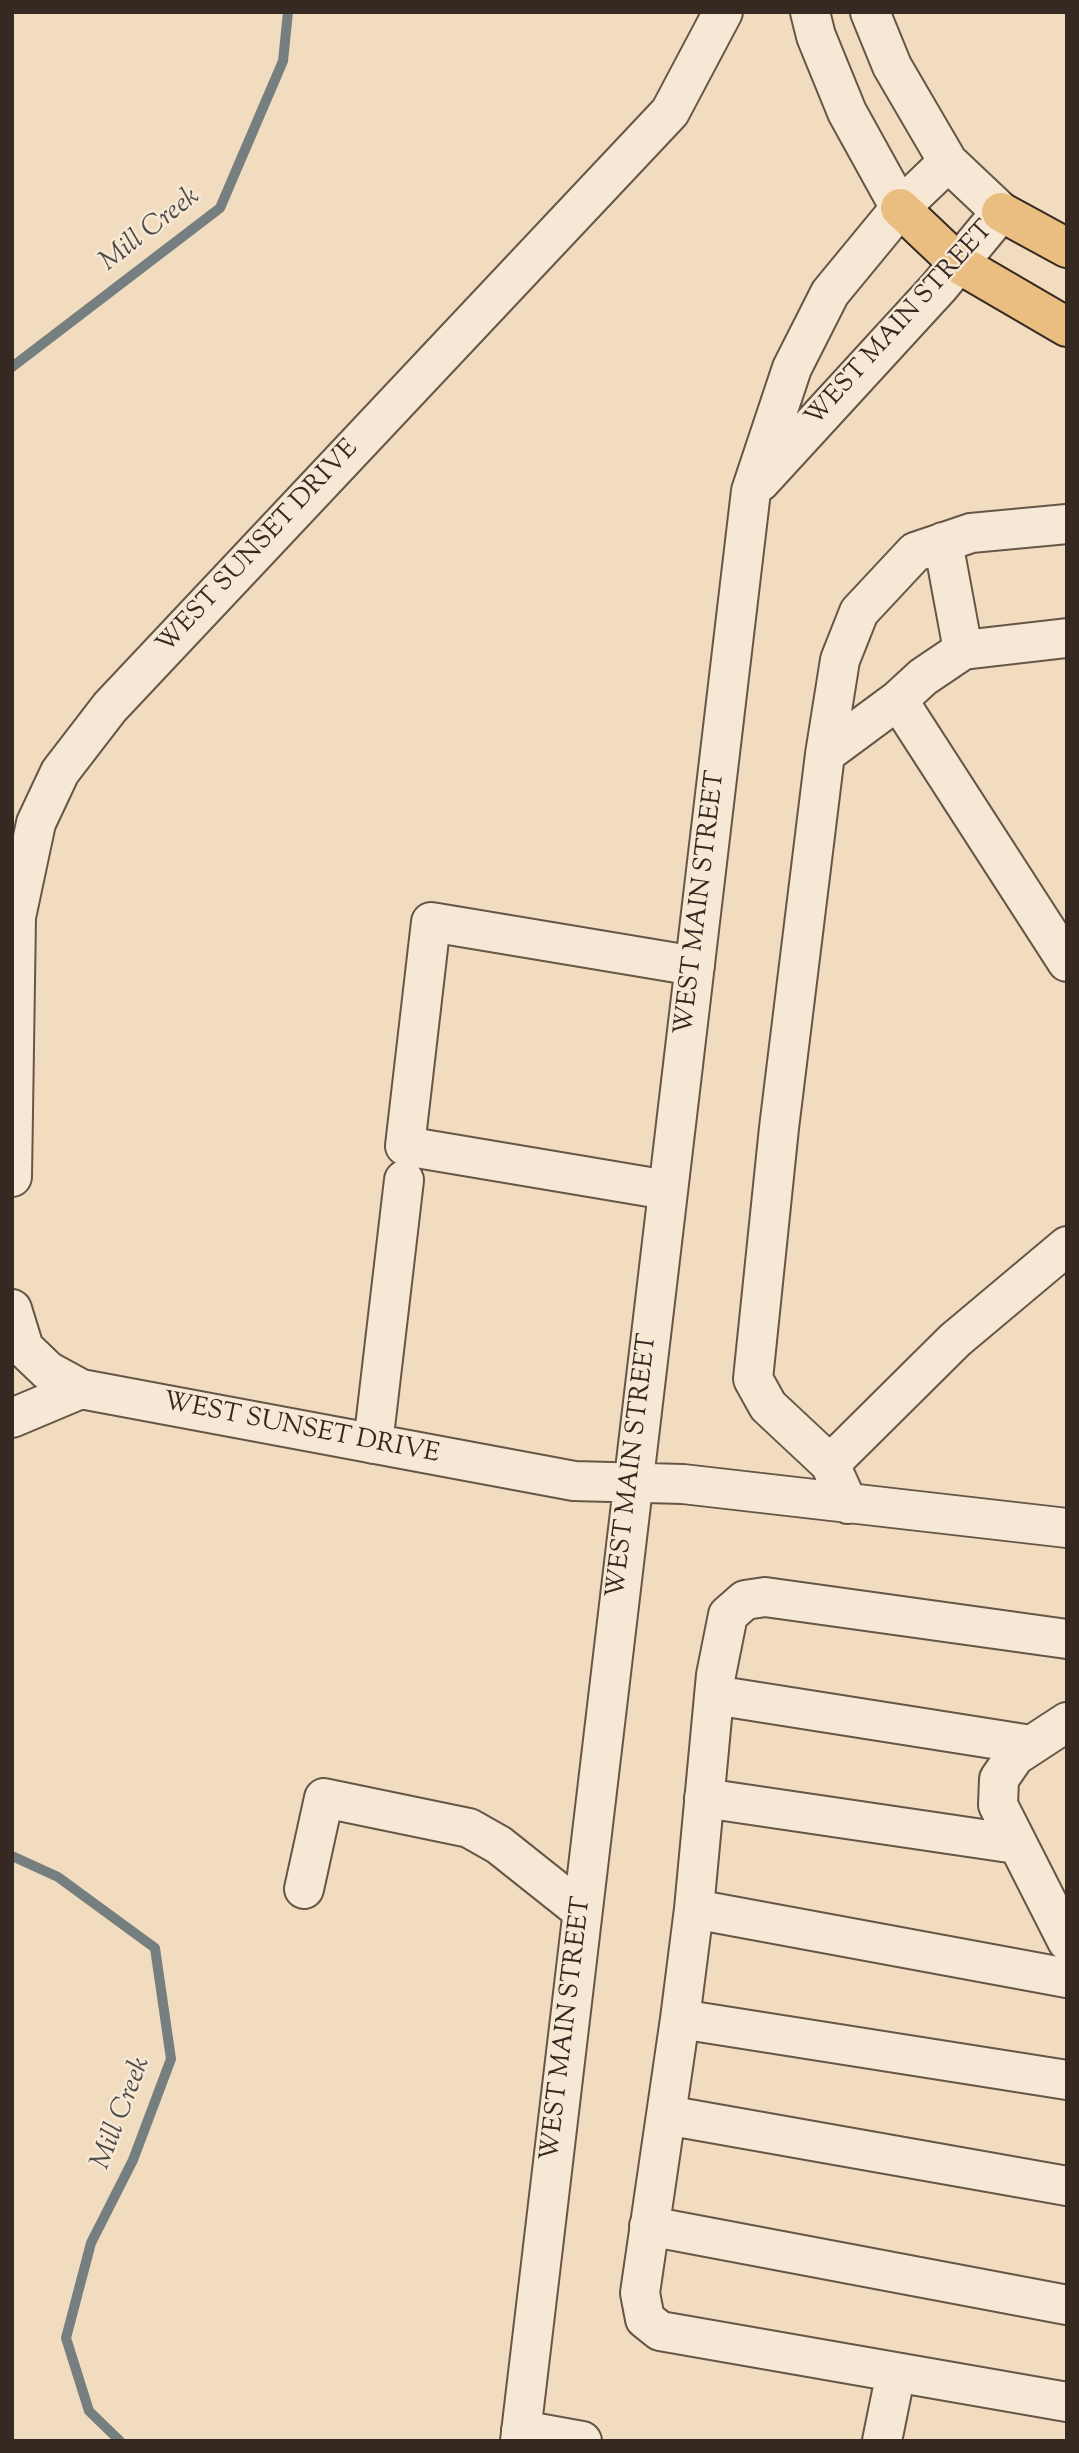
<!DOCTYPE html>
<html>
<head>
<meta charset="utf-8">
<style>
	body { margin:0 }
	#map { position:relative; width:1079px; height:2453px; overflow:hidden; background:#f2dcbf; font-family:"Sorts Mill Goudy",serif }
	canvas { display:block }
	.frame { position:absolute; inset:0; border:14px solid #362921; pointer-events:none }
</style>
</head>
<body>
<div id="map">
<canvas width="1079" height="2453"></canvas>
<div class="frame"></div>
</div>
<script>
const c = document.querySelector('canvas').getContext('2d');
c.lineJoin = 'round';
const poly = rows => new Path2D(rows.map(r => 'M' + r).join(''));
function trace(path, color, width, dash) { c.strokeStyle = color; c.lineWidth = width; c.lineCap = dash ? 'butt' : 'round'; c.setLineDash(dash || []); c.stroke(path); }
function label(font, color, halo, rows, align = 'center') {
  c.font = font + ' "Sorts Mill Goudy",serif'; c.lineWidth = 5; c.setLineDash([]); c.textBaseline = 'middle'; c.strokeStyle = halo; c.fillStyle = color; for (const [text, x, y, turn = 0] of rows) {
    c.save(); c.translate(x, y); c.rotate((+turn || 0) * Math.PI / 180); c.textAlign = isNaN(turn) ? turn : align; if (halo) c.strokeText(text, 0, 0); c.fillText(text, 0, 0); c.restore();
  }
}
const stream = poly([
	[12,367,220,208,283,61,288,12],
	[12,1856,58,1877,155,1948,171,2059,133,2160,91,2243,66,2338,89,2411,120,2441]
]);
const minor = poly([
	[810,12,816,36,847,112,900,208],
	[760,482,939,287,1001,212,948,162,892,66,870,12],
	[943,542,963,650],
	[898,700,1067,962],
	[825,754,898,700,923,677,963,650,1067,638],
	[12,1177,16,917,36,823,60,772,110,707,670,112,723,12],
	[667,1190,405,1146,431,922,695,966],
	[12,1309,24,1348,48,1371,81,1389,574,1481,683,1484,1067,1528],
	[12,1418,81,1389],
	[373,1444,404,1180],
	[830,1464,955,1340,1067,1246],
	[848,1504,830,1464,768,1406,753,1379,779,1128,825,754,840,660,859,612,915,552,971,533,1067,524],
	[1067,1639,765,1597,745,1600,728,1615,716,1675,694,1909,680,2019,640,2293,645,2319,660,2331,1067,2402],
	[714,1695,1031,1745],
	[1067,1722,1015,1756,999,1779,998,1805,1067,1941],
	[704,1798,1016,1844],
	[304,1889,324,1798,469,1828,499,1845,582,1911],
	[694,1909,1067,1978],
	[680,2019,1067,2080],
	[666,2115,1067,2186],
	[649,2226,1067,2305],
	[521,2430,582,2441],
	[520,2441,751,491,792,368,830,293,900,208,948,162],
	[882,2441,896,2372]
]);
const major = poly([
	[900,208,959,264,1067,327],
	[1001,212,1067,248]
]);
const streetNames = [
	["WEST MAIN STREET",901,325,-48],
	["WEST SUNSET DRIVE",259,548,-47],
	["WEST MAIN STREET",702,903,-83],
	["WEST SUNSET DRIVE",301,1430,11],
	["WEST MAIN STREET",634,1466,-83],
	["WEST MAIN STREET",568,2029,-83]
];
const waterNames = [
	["Mill Creek",151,231,-38],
	["Mill Creek",123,2114,-69]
];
trace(stream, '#767f7f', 10);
trace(minor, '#655648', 42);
trace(major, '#362921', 42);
trace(minor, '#f7e8d5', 38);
trace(major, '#e9be80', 38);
label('26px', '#362921', '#f7e8d5', streetNames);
label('italic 28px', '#504d48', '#f7e8d5', waterNames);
</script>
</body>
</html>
